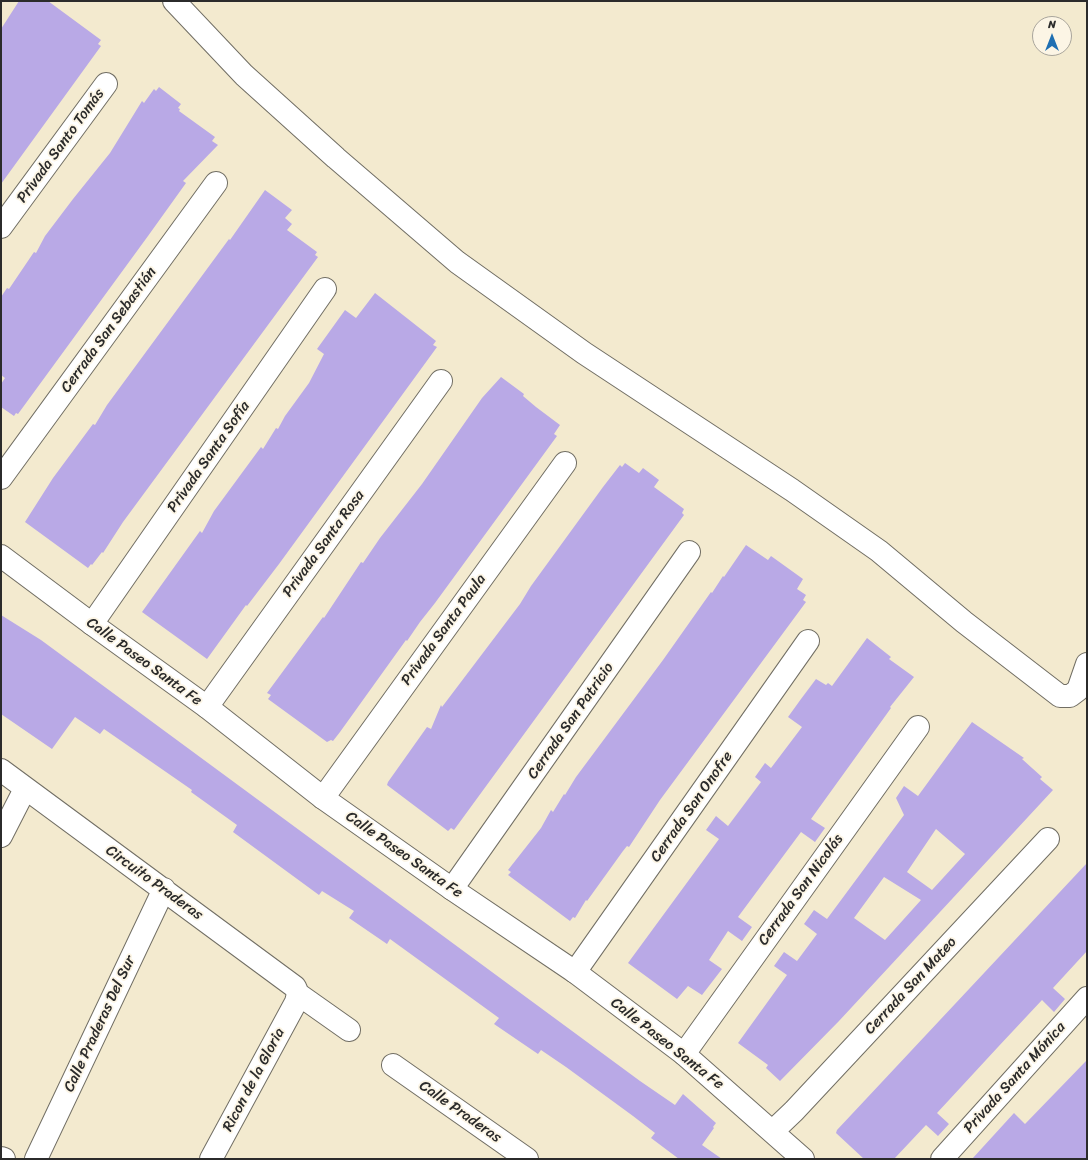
<!DOCTYPE html>
<html>
<head>
<meta charset="utf-8">
<style>
	body { margin:0 }
	#map { position:relative; width:1088px; height:1160px; overflow:hidden; background:#f3eacf; font-family:Sriracha,sans-serif }
	canvas { display:block }
	.frame { position:absolute; inset:0; border:2px solid #2b2b2b; pointer-events:none }
	.north { position:absolute; left:1032px; top:16px; width:40px; height:40px; box-sizing:border-box; background:#fcf5e5; border:1px solid #a8a49b; border-radius:50%; rotate:0deg; font-size:11px; font-weight:700; line-height:16px; text-align:center; color:#2b2b2b }
	.north::after { content:''; display:block; margin:auto; width:14px; height:18px; background:#1f6fb2; clip-path:polygon(50% 0,100% 100%,50% 72%,0 100%) }
</style>
</head>
<body>
<div id="map">
<canvas width="1088" height="1160"></canvas>
<div class="frame"></div>
<div class="north">N</div>
</div>
<script>
const c = document.querySelector('canvas').getContext('2d');
c.lineJoin = 'round';
function fill(path, color) { c.fillStyle = color; c.fill(path, 'evenodd'); }
const poly = rows => new Path2D(rows.map(r => 'M' + r).join(''));
function trace(path, color, width, dash) { c.strokeStyle = color; c.lineWidth = width; c.lineCap = dash ? 'butt' : 'round'; c.setLineDash(dash || []); c.stroke(path); }
function label(font, color, halo, rows, align = 'center') {
  c.font = font + ' Sriracha,sans-serif'; c.lineWidth = 3.5; c.setLineDash([]); c.textBaseline = 'middle'; c.strokeStyle = halo; c.fillStyle = color; for (const [text, x, y, turn = 0] of rows) {
    c.save(); c.translate(x, y); c.rotate((+turn || 0) * Math.PI / 180); c.textAlign = isNaN(turn) ? turn : align; if (halo) c.strokeText(text, 0, 0); c.fillText(text, 0, 0); c.restore();
  }
}
const building = poly([
	[19,1,48,1,101,40,98,44,101,46,1,184,1,29],
	[159,87,181,104,178,108,180,109,179,111,215,137,212,141,218,145,183,181,186,183,148,236,18,414,16,413,14,416,1,407,1,384,5,378,1,375,1,297,7,288,9,289,34,252,36,253,45,236,73,199,110,153,142,101,144,103,154,89,156,91],
	[265,190,292,210,285,218,292,224,287,230,317,252,315,255,318,257,123,522,103,553,102,552,92,565,91,564,88,568,25,522,53,478,93,424,95,425,107,405,229,239,230,240],
	[375,293,436,341,433,345,437,347,279,564,247,606,246,605,207,659,142,612,200,531,202,533,214,511,261,447,263,449,276,428,278,429,285,416,309,383,324,354,317,349,345,310,356,318],
	[501,377,524,394,523,396,536,407,560,425,554,434,557,436,435,603,420,622,407,641,406,640,340,732,333,741,331,740,327,742,268,699,271,695,267,693,323,617,324,618,361,562,363,563,380,538,422,484,482,398],
	[625,463,639,473,643,468,659,480,654,487,684,509,682,513,684,515,454,830,451,828,448,831,387,785,388,782,427,727,431,729,441,705,442,707,520,604,531,586,603,487,620,465,622,467],
	[746,545,768,560,771,556,803,579,797,589,806,595,803,600,806,602,660,800,629,847,627,846,623,851,587,901,586,900,575,918,573,917,570,921,508,875,511,872,508,870,541,828,551,810,553,812,564,794,565,795,576,777,663,660,711,592,712,593,723,576,724,577],
	[1,615,41,640,640,1081,675,1105,683,1094,716,1123,713,1127,714,1128,702,1145,722,1159,679,1159,651,1138,655,1133,633,1116,566,1067,541,1050,538,1054,494,1024,499,1018,390,939,387,944,349,918,354,911,322,891,319,895,233,832,237,825,191,792,192,790,104,729,100,734,75,717,52,749,1,714],
	[867,638,891,657,889,659,914,677,890,707,891,708,886,715,811,819,825,828,815,842,801,832,738,917,752,927,742,941,728,931,709,960,722,969,702,995,688,986,677,999,628,963,719,839,706,830,716,816,728,826,761,782,755,777,765,763,771,768,802,727,788,717,801,699,816,679,826,685,828,683,832,686],
	[972,722,1024,758,1022,759,1042,777,1040,779,1053,790,839,1021,780,1081,766,1068,768,1065,738,1043,787,975,774,966,784,952,797,961,817,934,804,924,814,910,827,919,904,815,896,798,904,786,918,796],
	[936,829,965,854,932,890,907,872],
	[884,877,921,900,885,940,854,918],
	[1087,863,1087,951,1053,988,1065,999,1054,1012,1042,1000,998,1047,937,1113,949,1124,938,1136,926,1125,894,1159,864,1159,836,1133,837,1130],
	[1087,1060,1087,1159,972,1159,1014,1113,1025,1124]
]);
const minor = poly([
	[174,1,244,75,336,158,457,262,584,353,792,490,879,551,964,622,1060,696,1070,696,1078,690,1087,664],
	[1,227,106,84],
	[1,478,216,183],
	[92,624,325,289],
	[207,707,441,381],
	[1,770,295,987,298,994,296,1002,211,1159],
	[323,798,565,463],
	[1,836,25,789],
	[452,889,689,552],
	[575,972,808,641],
	[298,994,349,1030],
	[684,1054,918,727],
	[393,1065,527,1159],
	[773,1131,794,1111,1048,839],
	[1,1158,4,1159],
	[36,1159,164,889],
	[942,1159,1087,998]
]);
const tertiary = poly([
	[1,556,92,624,207,707,323,798,452,889,575,972,684,1054,803,1159]
]);
const streetNames = [
	["Privada Santo Tomás",61,146,-54],
	["Cerrada San Sebastián",109,330,-54],
	["Privada Santa Sofía",209,457,-55],
	["Privada Santa Rosa",324,544,-54],
	["Privada Santa Paula",444,630,-54],
	["Calle Paseo Santa Fe",144,662,36],
	["Cerrada San Patricio",571,721,-55],
	["Cerrada San Onofre",692,807,-55],
	["Calle Paseo Santa Fe",404,855,35],
	["Circuito Praderas",154,883,36],
	["Cerrada San Nicolás",801,890,-54],
	["Cerrada San Mateo",911,986,-47],
	["Calle Praderas Del Sur",100,1024,-65],
	["Calle Paseo Santa Fe",667,1044,38],
	["Privada Santa Mónica",1015,1078,-48],
	["Ricon de la Gloria",254,1080,-62],
	["Calle Praderas",460,1112,35]
];
fill(building, '#b9a9e6');
trace(minor, '#716e64', 24);
trace(tertiary, '#716e64', 24);
trace(minor, '#fff', 22);
trace(tertiary, '#fff', 22);
label('15px', '#2b2b2b', '#fcf5e5', streetNames);
</script>
</body>
</html>
